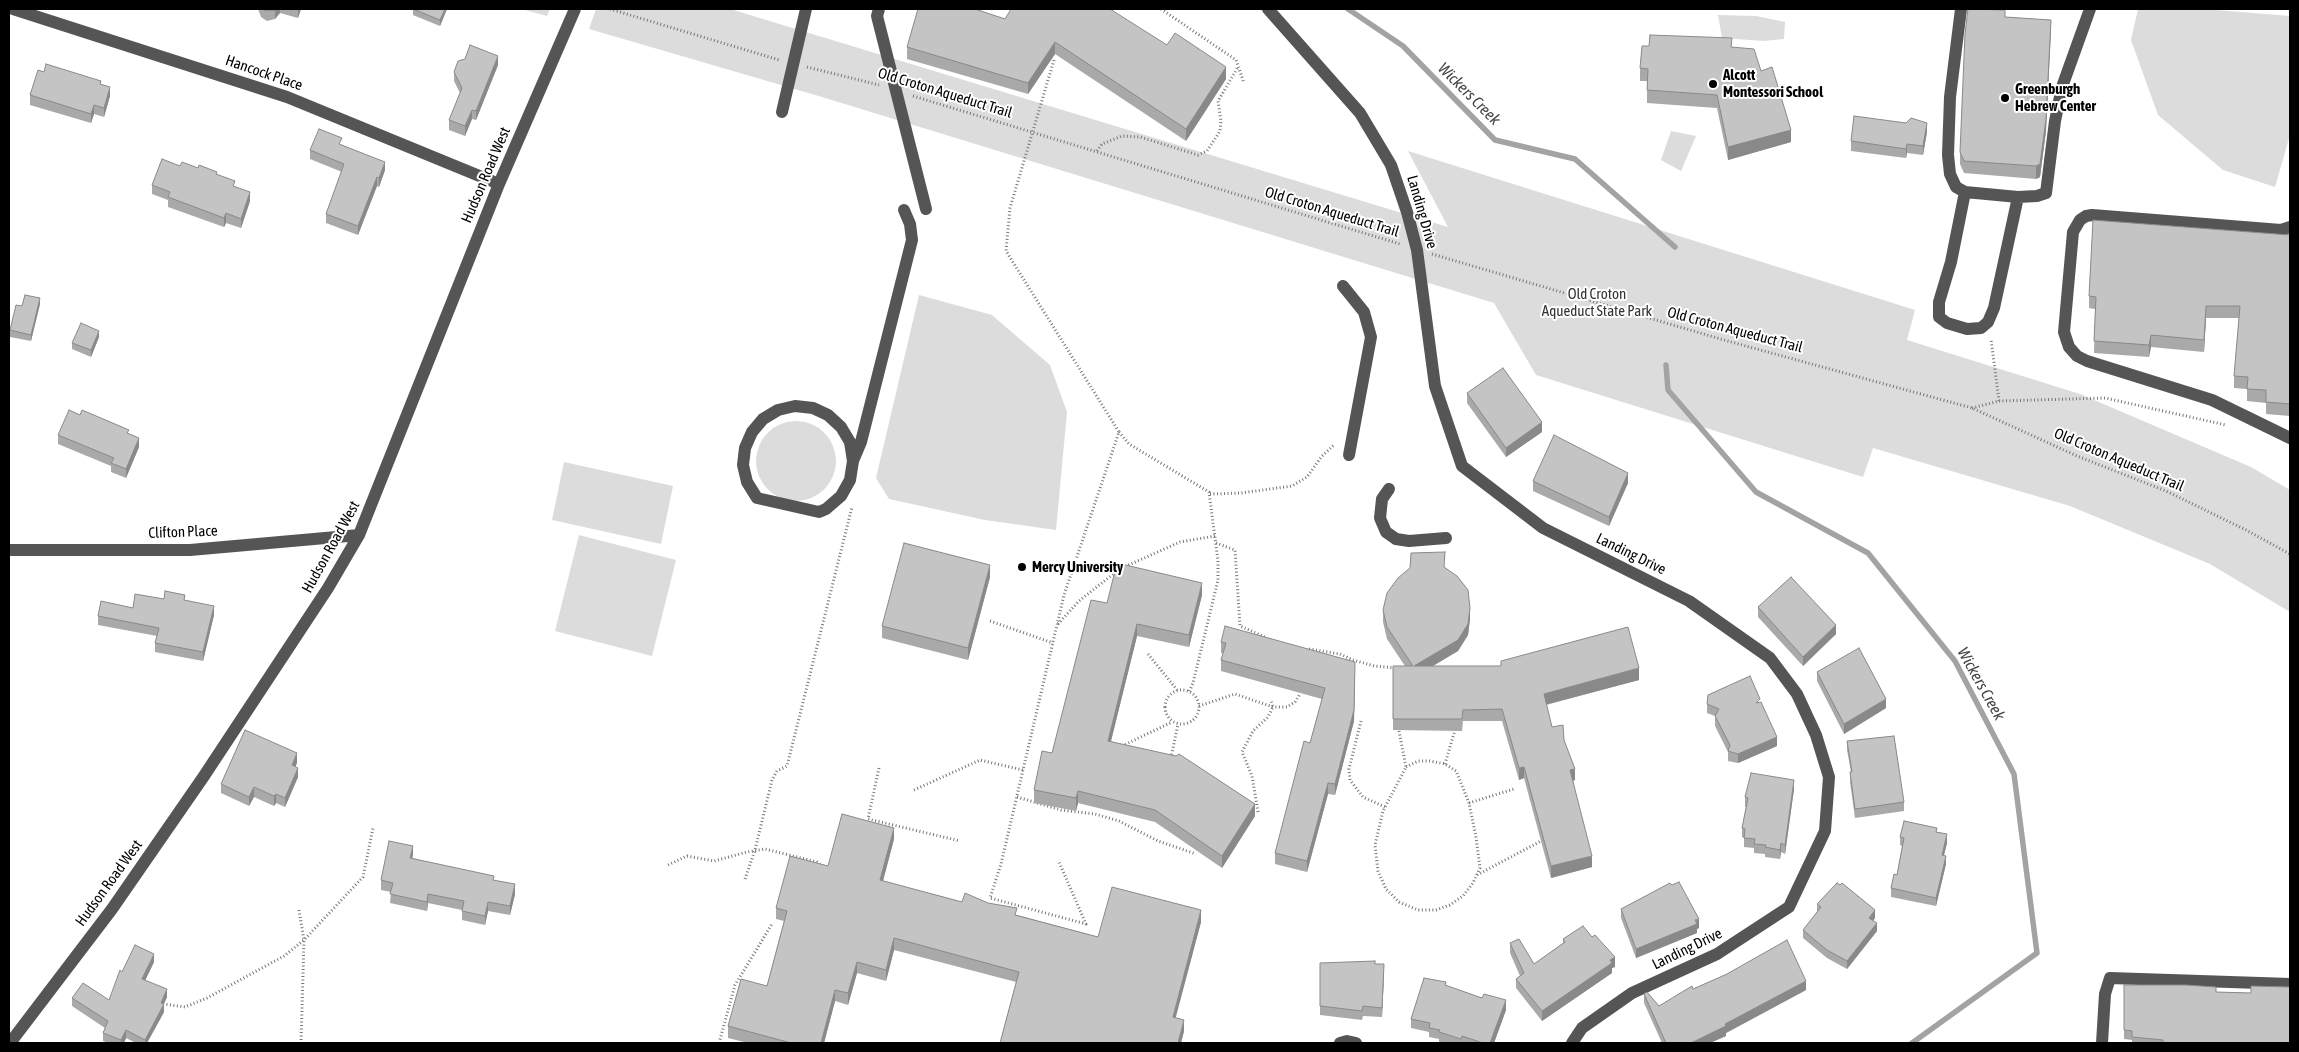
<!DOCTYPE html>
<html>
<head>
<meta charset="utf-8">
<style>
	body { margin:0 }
	#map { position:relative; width:2299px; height:1052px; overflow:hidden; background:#fff; font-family:"Asap Condensed",sans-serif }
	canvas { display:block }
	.frame { position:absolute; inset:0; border:10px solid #000; pointer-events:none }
</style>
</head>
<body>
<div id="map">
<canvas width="2299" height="1052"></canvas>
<div class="frame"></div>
</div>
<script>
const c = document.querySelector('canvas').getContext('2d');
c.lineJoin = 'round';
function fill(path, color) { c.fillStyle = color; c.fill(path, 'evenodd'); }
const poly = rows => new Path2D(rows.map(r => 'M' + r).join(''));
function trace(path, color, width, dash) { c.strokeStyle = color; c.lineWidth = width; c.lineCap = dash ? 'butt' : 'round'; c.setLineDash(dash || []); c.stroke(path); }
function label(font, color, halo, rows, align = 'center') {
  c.font = font + ' "Asap Condensed",sans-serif'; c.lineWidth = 4; c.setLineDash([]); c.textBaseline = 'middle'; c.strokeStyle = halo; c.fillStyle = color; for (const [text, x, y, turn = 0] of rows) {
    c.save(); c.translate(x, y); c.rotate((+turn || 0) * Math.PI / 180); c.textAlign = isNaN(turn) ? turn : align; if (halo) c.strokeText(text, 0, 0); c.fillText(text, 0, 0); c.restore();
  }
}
const green = poly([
	[521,9,550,9,547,16],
	[596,9,730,9,1448,227,1408,151,1915,310,1907,340,2080,394,2251,467,2290,490,2290,612,2210,564,2070,506,1873,448,1863,477,1536,375,1494,303,822,97,589,29],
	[2138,9,2204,9,2290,16,2290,135,2275,187,2223,170,2158,115,2131,40],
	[1718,15,1756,16,1785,22,1784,39,1764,41,1722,38],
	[1671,131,1696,136,1681,171,1661,160],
	[919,295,992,315,1050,365,1067,412,1056,530,985,520,889,499,876,478],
	'756 461a40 40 0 1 1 80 0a40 40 0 1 1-80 0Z',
	[564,462,673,486,661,544,552,520],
	[579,535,676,560,652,656,555,631]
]);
const stream = poly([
	[1348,9,1403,46,1495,140,1575,159,1675,247],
	[1666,365,1668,390,1756,492,1868,553,1955,661,2014,774,2037,953,1912,1043]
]);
const path = poly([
	[610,9,779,60],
	[1161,9,1236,60,1244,83],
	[1054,60,1010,208,1006,251,1119,432,1064,595,1001,864,990,898,1086,924,1059,862],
	[807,67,879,85],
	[913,96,1400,244],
	[1097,151,1102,144,1122,136,1140,137,1198,155,1207,151,1220,131,1221,121,1218,101,1238,67],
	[1432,254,1724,340,1972,408,2077,456,2166,491,2246,530,2290,554],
	[1999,401,2105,398,2226,425],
	[1972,408,1999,401,1991,339],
	[1119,432,1129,444,1209,492,1218,561,1218,580,1193,683,1189,692],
	[1210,494,1241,493,1292,486,1307,477,1322,456,1335,444],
	[1216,543,1235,550,1240,626,1267,638],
	[1122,568,1180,542,1215,536],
	[990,621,1053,643],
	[1058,624,1079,601,1117,571],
	[1309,649,1340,654,1353,660,1374,666,1396,668],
	[1148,654,1178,691],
	'1165 707a17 17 0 1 1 34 0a17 17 0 1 1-34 0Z',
	[1199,706,1235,694,1273,707,1287,707,1295,702,1300,694],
	[1361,721,1349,769,1350,780,1363,797,1385,807],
	[1399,731,1406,767,1383,811,1375,845,1378,871,1386,889,1399,902,1418,910,1436,910,1450,905,1463,896,1473,883,1480,868,1476,837,1469,803,1456,771,1445,764,1430,761,1418,761,1406,767],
	[1122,746,1172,722],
	[1171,758,1178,724],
	[1445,764,1455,730],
	[879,768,868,819,960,841],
	[914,790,980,760,1023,770],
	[1017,797,1061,810,1095,814,1119,821,1158,841,1196,854],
	[1469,803,1514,789],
	[1258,812,1252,776,1242,752,1253,731,1268,717,1273,707,1271,701],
	[668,865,687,856,714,861,747,852,765,849,817,862,820,865],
	[1477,875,1541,841],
	[745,879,755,850,772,780,777,771,787,766,852,507],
	[299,910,304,940,301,1043],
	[163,1004,185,1007,207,998,284,956,304,940,363,877,373,828],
	[719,1043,735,985,772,924]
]);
const minor = poly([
	[13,9,287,97,499,184],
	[879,9,877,16,926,209],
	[1268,9,1360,113,1391,165,1407,212,1417,250,1435,386,1462,466,1543,528,1689,601,1770,658,1797,694,1816,735,1829,777,1825,831,1789,907,1717,954,1632,993,1582,1028,1572,1043],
	[1961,9,1950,97,1948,155,1950,174,1956,187,1965,192,1951,262,1939,302,1939,317,1947,323,1967,329,1981,328,1988,322,1994,308,2018,197],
	[782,112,806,9],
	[1965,192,2018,197,2037,196,2046,193,2055,121,2062,87,2090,9],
	[2290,227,2281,230,2092,215,2086,216,2080,220,2073,232,2064,332,2069,347,2077,356,2087,361,2212,400,2290,438],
	[1343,286,1364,312,1371,337,1349,455],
	[853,461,850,442,841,427,828,415,813,408,795,406,778,410,763,419,752,432,745,448,743,465,747,482,757,498,819,512,826,509,841,496,850,480,853,461,861,442,912,240,910,224,904,210],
	[1389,489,1382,499,1380,518,1386,532,1396,539,1409,541,1446,538],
	[9,550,190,550,359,535],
	[10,1043,112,909,204,776,328,588,359,535,499,184,575,9],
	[1340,1043,1347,1041,1356,1043],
	[2102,1043,2105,994,2110,978,2290,984]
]);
const wall = poly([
	[258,9,301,9,298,18,280,13,275,19,267,21,261,17],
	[413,9,447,9,440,26,413,15],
	[2005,17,2051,32,2046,131,2040,177,2036,179,1964,173,1960,164,1960,152],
	[1005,19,1167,45,1226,79,1186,141,1055,54,1028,94,907,59,907,47],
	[1732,47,1761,71,1791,142,1728,160,1717,108,1647,103,1647,81,1640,81,1640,68],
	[498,65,476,120,472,119,465,136,449,130,449,120,460,93,454,81,454,72],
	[44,72,101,84,110,96,104,117,94,114,91,123,30,105,30,95],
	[1927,132,1923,155,1907,153,1906,158,1851,151,1851,141],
	[342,145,385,170,379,187,377,186,358,235,326,223,326,214,342,172,310,159,310,150],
	[180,166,217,174,235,187,250,201,241,228,226,223,224,227,168,207,168,200,152,194,152,185],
	[2290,235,2290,416,2266,414,2266,403,2247,401,2247,389,2234,388,2234,376,2239,318,2206,318,2204,352,2151,347,2149,357,2094,353,2095,309,2089,308,2089,296],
	[40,304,31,341,10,337,10,330,22,306],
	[99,337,91,357,72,349,72,343],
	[1467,393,1542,432,1506,457,1467,403],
	[129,434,139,447,126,478,111,472,111,466,58,444,58,435],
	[1533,481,1628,483,1609,526,1533,491],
	[1445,568,1470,619,1468,635,1458,651,1433,666,1639,680,1546,705,1552,727,1564,740,1575,780,1573,781,1592,867,1551,878,1524,778,1519,780,1502,721,1463,721,1462,731,1393,730,1393,666,1405,666,1387,639,1383,622,1383,610],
	[990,577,968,660,882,638,882,626],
	[1202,595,1189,647,1137,636,1111,741,1255,816,1222,868,1155,822,1078,803,1076,811,1034,803,1034,790,1052,753,1107,603],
	[164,599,185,600,214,615,203,661,155,652,155,643,157,636,98,625,98,616,133,608],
	[1758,607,1836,634,1803,666,1758,617],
	[1221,642,1355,673,1354,721,1335,795,1328,794,1307,872,1275,864,1275,853,1310,743,1322,699,1221,671,1221,660,1223,653,1221,653],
	[1817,672,1886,708,1844,734,1817,681],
	[1760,702,1777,746,1738,763,1728,761,1728,752,1715,726,1715,716,1707,713,1707,704],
	[1847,741,1904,802,1904,811,1855,818,1850,782,1851,772,1847,750],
	[297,763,295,767,298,777,285,807,276,803,274,806,254,797,249,806,221,793,221,784],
	[1794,789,1785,854,1781,852,1780,859,1765,857,1765,854,1754,853,1754,848,1744,847,1744,838,1742,837,1742,828,1746,807,1745,807,1745,797],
	[1937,832,1947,843,1944,855,1946,864,1936,906,1891,897,1891,888,1897,875,1902,846,1900,845,1900,837],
	[894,839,883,881,962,902,1017,915,1098,937,1201,922,1175,1018,1184,1031,1181,1043,1000,1043,1016,982,894,950,886,981,857,973,848,1005,835,1001,824,1043,748,1043,728,1038,728,1026,767,986,784,921,776,919,776,908,828,866],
	[413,855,412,858,494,880,515,894,510,915,488,911,485,925,462,920,462,910,428,903,427,911,390,903,391,892,381,890,381,880],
	[1817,904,1875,918,1873,921,1877,931,1847,969,1827,958,1803,938,1803,930,1817,912],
	[1621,909,1699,928,1697,929,1697,933,1636,958,1621,918],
	[1563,939,1615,967,1612,968,1612,973,1542,1021,1516,988,1516,979,1520,976,1510,953,1510,943,1534,964,1563,943],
	[154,962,145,980,167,997,164,1004,164,1012,147,1043,136,1043,126,1038,124,1043,109,1043,103,1041,103,1033,105,1028,72,1006,72,998,109,1000,122,972],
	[1320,963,1384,973,1382,1017,1363,1016,1362,1020,1320,1015],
	[2124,985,2216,992,2251,993,2290,1043,2132,1043,2132,1040,2124,1039],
	[1446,986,1506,1010,1494,1043,1445,1043,1439,1042,1439,1039,1429,1037,1429,1032,1411,1028,1411,1019],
	[1693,989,1806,990,1726,1033,1726,1036,1710,1043,1662,1043,1644,1003,1644,994,1659,1006]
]);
const shadedWall = poly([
	[276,9,280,9,280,13,275,19,275,10],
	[298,9,301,9,298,18],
	[445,9,447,9,440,26,440,20],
	[2051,20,2046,131,2040,177,2036,179,2036,166],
	[1055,42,1055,54,1028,94,1028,83],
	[498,56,498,65,476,120,476,111],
	[1226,67,1226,79,1186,141,1186,129],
	[110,87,110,96,104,117,104,108],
	[94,105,94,114,91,123,91,114],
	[472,110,472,119,465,136,465,126],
	[1927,123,1927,132,1923,155,1923,146],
	[1791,130,1791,142,1728,160,1728,147],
	[1907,144,1907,153,1906,158,1906,149],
	[385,162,385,170,379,187,379,178],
	[377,177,377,186,358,235,358,226],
	[250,192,250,201,241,228,241,219],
	[226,213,226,223,224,227,224,218],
	[40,298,40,304,31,341,31,335],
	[2206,306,2206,318,2204,352,2204,340],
	[99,331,99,337,91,357,91,350],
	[2151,335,2151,347,2149,357,2149,345],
	[1542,422,1542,432,1506,457,1506,448],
	[139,438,139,447,126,478,126,469],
	[1628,473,1628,483,1609,526,1609,517],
	[990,565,990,577,968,660,968,648],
	[1202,583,1202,595,1189,647,1189,635],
	[214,606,214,615,203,661,203,652],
	[1470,608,1470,619,1468,635,1458,651,1414,677,1414,666],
	[1137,624,1137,636,1108,753,1108,741],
	[1836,625,1836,634,1803,666,1803,657],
	[1639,668,1639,680,1544,705,1544,694],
	[1355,673,1354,721,1335,795,1335,784],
	[1886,699,1886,708,1844,734,1844,724],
	[1777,737,1777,746,1738,763,1738,754],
	[297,753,297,763,292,775,292,765],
	[1524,767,1524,778,1519,780,1519,768],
	[298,768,298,777,285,807,285,798],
	[1575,769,1575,780,1570,781,1570,770],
	[1794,780,1794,789,1785,854,1785,845],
	[1328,783,1328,794,1307,872,1307,861],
	[254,787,254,797,249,806,249,797],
	[1078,791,1078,803,1076,811,1076,798],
	[276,794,276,803,274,806,274,796],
	[1255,804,1255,816,1222,868,1222,856],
	[894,828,894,839,880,892,880,880],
	[1947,834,1947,843,1942,863,1942,855],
	[1781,843,1781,852,1780,859,1780,850],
	[413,846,413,855,410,867,410,858],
	[1592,856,1592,867,1551,878,1551,866],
	[1946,856,1946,864,1936,906,1936,898],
	[515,884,515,894,510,915,510,906],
	[428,894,428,903,427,911,427,902],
	[488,902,488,911,485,925,485,916],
	[1201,910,1201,922,1173,1028,1173,1017],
	[1875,910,1875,918,1869,925,1869,918],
	[1699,919,1699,928,1697,929,1697,933,1636,958,1636,949],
	[1877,923,1877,931,1847,969,1847,961],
	[894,938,894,950,886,981,886,970],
	[154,954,154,962,142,987,142,979],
	[1615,957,1615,967,1612,968,1612,973,1542,1021,1542,1011,1610,960],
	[857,962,857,973,848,1005,848,993],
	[1384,964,1384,973,1382,1017,1382,1008],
	[1806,981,1806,990,1726,1033,1726,1036,1710,1043,1691,1043,1725,1024],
	[167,989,167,997,161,1010,164,1004,164,1012,147,1043,145,1043,145,1040],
	[835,990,835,1001,824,1043,821,1043],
	[1506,1000,1506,1010,1494,1043,1490,1043],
	[1184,1020,1184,1031,1181,1043,1178,1043],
	[126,1030,126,1038,124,1043,121,1043,121,1040]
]);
const building = poly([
	[262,9,276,9,275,10,267,11,262,9],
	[413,9,445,9,440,20,413,9],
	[918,9,975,9,1005,19,1011,9,1110,9,1167,45,1175,33,1226,67,1186,129,1055,42,1028,83,907,47,918,9],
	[1968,9,2005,10,2005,17,2051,20,2046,119,2040,164,2036,166,1964,161,1960,152,1965,34,1968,9],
	[1650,35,1732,38,1731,47,1754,49,1761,71,1772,67,1791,130,1728,147,1717,95,1647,90,1648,69,1640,68,1642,46,1649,46,1650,35],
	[470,45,498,56,476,111,472,110,465,126,449,120,462,88,454,72,458,61,465,59,470,45],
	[46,64,101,81,100,84,110,87,104,108,94,105,91,114,30,95,38,70,44,72,46,64],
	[1854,116,1906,123,1911,118,1927,123,1923,146,1907,144,1906,149,1851,141,1854,116],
	[319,129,342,138,339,144,385,162,379,178,377,177,358,226,326,214,344,164,310,150,319,129],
	[162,159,180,166,182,162,198,168,199,165,217,172,216,174,235,181,233,186,250,192,241,219,226,213,224,218,168,197,170,192,152,185,162,159],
	[2093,220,2290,235,2290,404,2266,402,2266,390,2247,389,2248,377,2234,376,2240,306,2206,306,2204,340,2151,335,2149,345,2094,341,2096,297,2089,296,2093,220],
	[25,295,40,298,31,335,10,330,16,305,22,306,25,295],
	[81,323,99,331,91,350,72,343,81,323],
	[1503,368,1542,422,1506,448,1467,393,1503,368],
	[69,410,80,415,82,410,129,430,127,433,139,438,126,469,111,463,114,458,58,435,69,410],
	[1554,435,1628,473,1609,517,1533,481,1554,435],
	[904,543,990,565,968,648,882,626,904,543],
	[1445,552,1444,567,1457,576,1468,590,1470,608,1468,624,1458,640,1414,666,1501,666,1501,661,1628,627,1639,668,1544,694,1552,727,1563,725,1564,740,1575,769,1570,770,1592,856,1551,866,1524,767,1519,768,1502,709,1463,710,1462,719,1393,719,1393,666,1413,666,1387,627,1383,610,1387,593,1398,578,1410,568,1411,553,1445,552],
	[1117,563,1202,583,1189,635,1137,624,1108,741,1176,756,1179,754,1255,804,1222,856,1155,810,1078,791,1076,798,1034,790,1042,751,1052,753,1091,600,1107,603,1117,563],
	[1791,577,1836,625,1803,657,1758,607,1791,577],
	[165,591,185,595,184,600,214,606,203,652,155,643,159,628,98,616,101,601,133,608,135,594,164,599,165,591],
	[1225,626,1355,662,1354,710,1335,784,1328,783,1307,861,1275,853,1304,741,1310,743,1325,688,1221,660,1226,643,1221,642,1225,626],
	[1859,648,1886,699,1844,724,1817,672,1859,648],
	[1750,676,1760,699,1756,703,1761,702,1777,737,1738,754,1728,751,1730,745,1715,716,1719,709,1707,704,1708,695,1750,676],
	[245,730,297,753,292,765,298,768,285,798,276,794,274,796,254,787,249,797,221,784,245,730],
	[1894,736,1904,802,1855,809,1850,772,1852,772,1847,741,1894,736],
	[1751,773,1794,780,1785,845,1781,843,1780,850,1765,847,1766,845,1754,844,1755,839,1744,838,1745,829,1742,828,1748,798,1745,797,1751,773],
	[842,814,894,828,880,880,962,902,965,893,988,903,1017,908,1015,915,1098,937,1112,887,1201,910,1173,1017,1184,1020,1178,1043,1000,1043,1019,972,894,938,886,970,857,962,848,993,835,990,821,1043,791,1043,728,1026,741,979,767,986,787,911,776,908,790,856,828,866,842,814],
	[1904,821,1937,828,1936,832,1947,834,1942,855,1946,856,1936,898,1891,888,1894,874,1897,875,1904,838,1900,837,1904,821],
	[389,841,413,846,410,858,494,876,493,880,515,884,510,906,488,902,485,916,462,911,464,901,428,894,427,902,390,894,393,883,381,880,389,841],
	[1679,882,1699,919,1695,920,1697,924,1636,949,1621,909,1670,883,1672,885,1679,882],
	[1837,883,1840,885,1842,883,1875,910,1869,918,1877,923,1847,961,1827,950,1803,930,1821,907,1817,904,1837,883],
	[1583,926,1592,937,1595,935,1615,957,1610,960,1612,963,1542,1011,1516,979,1524,973,1510,943,1519,939,1534,964,1565,942,1563,939,1583,926],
	[1787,940,1806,981,1725,1024,1726,1026,1691,1043,1666,1043,1644,994,1647,992,1659,1006,1692,986,1693,989,1727,974,1787,940],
	[135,945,154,954,142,979,167,989,161,1003,164,1004,145,1040,126,1030,121,1040,103,1033,108,1021,72,998,83,983,109,1000,120,970,122,972,135,945],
	[1375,961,1375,964,1384,964,1382,1008,1363,1006,1362,1011,1320,1006,1320,963,1375,961],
	[1424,978,1446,982,1445,985,1482,998,1484,994,1506,1000,1490,1043,1483,1043,1462,1036,1461,1039,1439,1032,1440,1030,1429,1028,1430,1023,1411,1019,1424,978],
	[2124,985,2186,985,2216,987,2216,992,2251,993,2251,986,2290,987,2290,1043,2163,1043,2163,1040,2132,1037,2132,1031,2124,1030,2124,985]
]);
const markers = [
	[1713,84,5,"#000"],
	[2005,98,5,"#000"],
	[1022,567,5,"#000"]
];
const streetNames = [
	["Hancock Place",264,73,19],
	["Old Croton Aqueduct Trail",945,93,17],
	["Hudson Road West",486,175,-67],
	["Old Croton Aqueduct Trail",1332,212,17],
	["Landing Drive",1422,212,74],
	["Old Croton Aqueduct Trail",1735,330,15],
	["Old Croton Aqueduct Trail",2119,460,23],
	["Clifton Place",183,532,-2],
	["Hudson Road West",331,547,-61],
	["Landing Drive",1631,554,26],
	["Hudson Road West",109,883,-54],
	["Landing Drive",1687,949,-26]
];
const poiNames = [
	["Alcott",1723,75],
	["Montessori School",1723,92],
	["Greenburgh",2015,89],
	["Hebrew Center",2015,106],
	["Mercy University",1032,567]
];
const parkNames = [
	["Old Croton",1597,294],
	["Aqueduct State Park",1597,311]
];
const waterNames = [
	["Wickers Creek",1469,94,45],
	["Wickers Creek",1981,684,61]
];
fill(green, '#dcdcdc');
trace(stream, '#a3a3a3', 5.5);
trace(path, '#777', 3, [1, 2.5]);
trace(minor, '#555', 12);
fill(wall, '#a9a9a9');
fill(shadedWall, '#898989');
fill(building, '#c4c4c4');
trace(building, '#898989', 1);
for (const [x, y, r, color] of markers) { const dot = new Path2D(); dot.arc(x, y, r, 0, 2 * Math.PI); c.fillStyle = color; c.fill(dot); trace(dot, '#fff', 2); }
label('15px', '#000', '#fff', streetNames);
label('bold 15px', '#000', '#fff', poiNames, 'left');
label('15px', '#333', '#fff', parkNames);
label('italic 16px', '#444', '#fff', waterNames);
</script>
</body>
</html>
